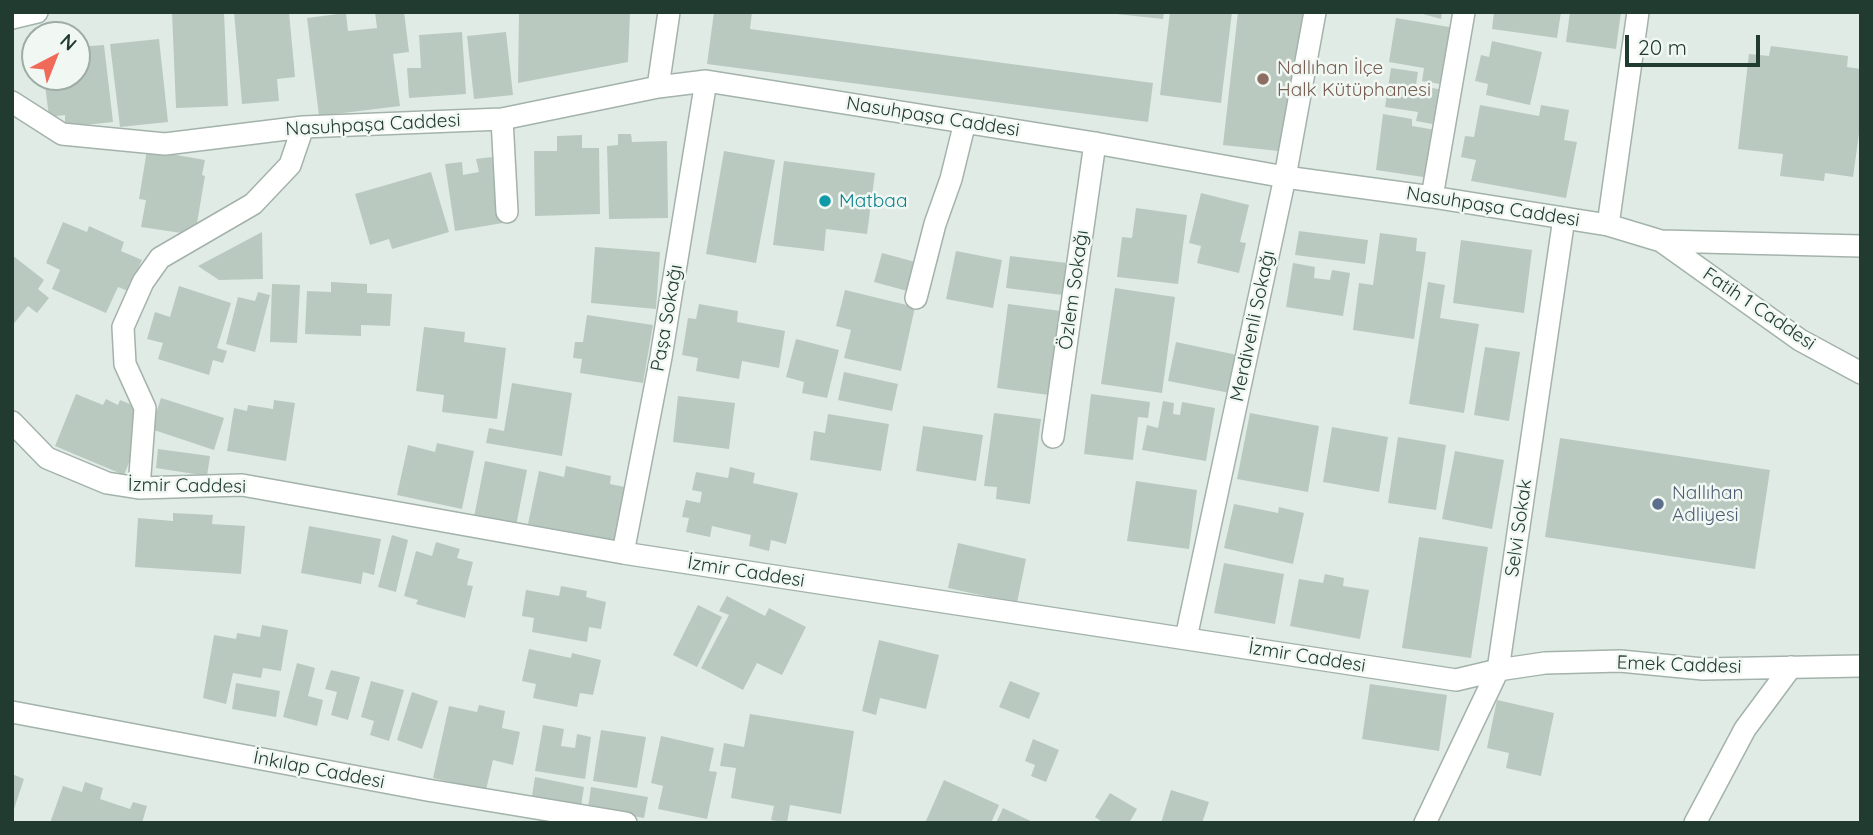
<!DOCTYPE html>
<html>
<head>
<meta charset="utf-8">
<style>
	body { margin:0 }
	#map { position:relative; width:1873px; height:835px; overflow:hidden; background:#e0ebe5; font-family:Quicksand,sans-serif }
	canvas { display:block }
	.frame { position:absolute; inset:0; border:14px solid #213b31; pointer-events:none }
	.north { position:absolute; left:21px; top:21px; width:70px; height:70px; box-sizing:border-box; background:#f1f8f3; border:2px solid #9eaca5; border-radius:50%; rotate:42deg; font-size:19px; font-weight:700; line-height:28px; text-align:center; color:#213b31 }
	.north::after { content:''; display:block; margin:auto; width:24px; height:32px; background:#f06a59; clip-path:polygon(50% 0,100% 100%,50% 72%,0 100%) }
	.scale { position:absolute; left:1625px; top:35px; width:135px; height:32px; box-sizing:border-box; border:4px solid #213b31; border-top:0; padding-left:9px; font-size:21px; line-height:24px; white-space:nowrap; color:#213b31; -webkit-text-stroke:5px #f1f8f3; paint-order:stroke }
</style>
</head>
<body>
<div id="map">
<canvas width="1873" height="835"></canvas>
<div class="frame"></div>
<div class="north">N</div>
<div class="scale">20 m</div>
</div>
<script>
const c = document.querySelector('canvas').getContext('2d');
c.lineJoin = 'round';
function fill(path, color) { c.fillStyle = color; c.fill(path, 'evenodd'); }
const poly = rows => new Path2D(rows.map(r => 'M' + r).join(''));
function trace(path, color, width, dash) { c.strokeStyle = color; c.lineWidth = width; c.lineCap = dash ? 'butt' : 'round'; c.setLineDash(dash || []); c.stroke(path); }
function label(font, color, halo, rows, align = 'center') {
  c.font = font + ' Quicksand,sans-serif'; c.lineWidth = 5; c.setLineDash([]); c.textBaseline = 'middle'; c.strokeStyle = halo; c.fillStyle = color; for (const [text, x, y, turn = 0] of rows) {
    c.save(); c.translate(x, y); c.rotate((+turn || 0) * Math.PI / 180); c.textAlign = isNaN(turn) ? turn : align; if (halo) c.strokeText(text, 0, 0); c.fillText(text, 0, 0); c.restore();
  }
}
const building = poly([
	[172,12,224,12,228,106,176,108],
	[234,12,289,12,295,77,277,79,279,101,242,104],
	[375,12,404,12,409,52,393,54,400,106,319,116,307,18,346,13,348,31,377,28],
	[519,12,630,12,628,62,518,83],
	[714,12,752,12,750,29,1153,83,1148,122,707,64],
	[1116,12,1164,12,1163,19,1116,14],
	[1170,12,1232,12,1221,103,1160,95],
	[1238,12,1304,12,1287,152,1223,145],
	[1416,12,1442,12,1441,19],
	[1494,12,1561,12,1557,38,1492,29],
	[1570,12,1621,12,1616,49,1566,42],
	[1396,18,1455,28,1446,85,1422,81,1424,68,1389,62],
	[462,32,466,94,409,98,407,68,421,68,419,35],
	[506,32,513,95,474,99,467,36],
	[159,39,168,122,120,127,110,44],
	[1492,41,1542,52,1530,105,1486,95,1488,84,1475,81,1481,55,1489,57],
	[104,45,113,122,65,127,65,115,49,117,44,77,77,77,77,47],
	[1771,46,1848,56,1847,67,1861,69,1861,119,1853,177,1825,173,1824,181,1780,176,1783,154,1738,149,1749,54,1769,56],
	[1391,68,1418,72,1416,85,1443,90,1438,125,1416,121,1418,112,1385,107],
	[1480,105,1539,116,1541,105,1569,110,1564,140,1577,142,1566,198,1471,181,1476,160,1461,157,1465,136,1474,137],
	[1383,114,1412,119,1412,126,1436,130,1430,178,1376,170],
	[618,134,631,134,632,142,667,141,668,218,609,219,607,146,618,145],
	[582,135,582,148,599,148,600,214,535,216,534,151,557,151,557,136],
	[147,150,205,160,202,175,205,176,195,235,141,227,146,200,139,199],
	[724,151,775,160,756,263,706,254],
	[492,157,503,223,455,231,445,164,462,162,463,175,479,172,476,159],
	[784,161,875,173,867,234,826,229,824,251,773,245],
	[431,172,449,232,392,249,389,239,370,245,355,194],
	[1201,193,1249,205,1240,242,1246,243,1239,273,1197,263,1201,246,1189,243],
	[1136,208,1187,215,1178,284,1117,277,1122,237,1132,238],
	[63,222,87,232,89,226,124,242,121,251,142,260,128,291,118,287,106,313,52,289,60,270,46,263],
	[1299,231,1368,240,1365,264,1295,255],
	[262,232,263,279,219,280,198,266],
	[1380,233,1417,238,1416,251,1426,252,1414,339,1353,330,1359,283,1373,285],
	[1461,240,1532,250,1524,313,1453,303],
	[595,247,660,252,656,309,591,303],
	[956,251,1002,260,993,308,946,299],
	[882,253,919,263,911,292,874,282],
	[12,255,44,280,38,289,49,298,37,313,28,306,12,326],
	[1010,256,1067,263,1063,295,1006,288],
	[1293,263,1315,267,1314,278,1330,280,1332,270,1350,273,1343,316,1286,307],
	[331,282,367,284,367,293,392,294,390,326,361,325,361,336,305,334,307,291,331,292],
	[1428,282,1445,285,1440,318,1479,324,1464,413,1409,404],
	[272,284,300,285,297,343,270,342],
	[179,286,231,303,217,348,227,351,223,363,213,360,209,375,158,359,163,343,147,339,155,312,170,317],
	[1115,288,1175,297,1162,393,1101,384],
	[845,290,915,307,901,371,844,358,851,330,836,326],
	[258,292,270,295,255,352,226,344,238,297,255,301],
	[699,304,738,311,737,322,785,331,779,368,742,361,739,379,696,371,698,358,682,355,688,318,696,319],
	[1008,304,1061,311,1049,395,997,388],
	[587,315,653,325,643,383,580,373,582,359,573,358,575,342,583,342],
	[424,327,465,332,464,342,506,348,497,419,442,412,444,395,416,391],
	[796,339,839,350,827,398,802,393,804,382,786,377],
	[1176,342,1237,355,1230,393,1168,381],
	[1485,347,1520,352,1509,421,1474,415],
	[844,372,898,384,892,411,838,400],
	[512,383,572,393,562,456,486,443,489,428,504,431],
	[76,394,103,405,106,399,118,405,120,400,140,408,131,431,140,435,124,475,55,446],
	[1091,394,1150,402,1148,418,1138,417,1133,460,1084,454],
	[678,396,735,403,729,449,673,442],
	[161,398,224,418,214,450,151,429],
	[274,400,295,403,286,461,227,451,234,408,247,411,248,405,273,409],
	[1163,401,1174,403,1173,414,1180,415,1182,402,1215,408,1206,461,1142,450,1147,425,1158,428],
	[994,413,1041,419,1030,504,996,499,997,487,984,486],
	[1250,413,1319,426,1308,492,1237,479],
	[828,414,889,424,881,471,810,460,814,431,825,433],
	[923,426,983,435,976,481,916,471],
	[1332,427,1388,437,1379,492,1323,482],
	[1398,437,1446,445,1436,510,1388,503],
	[1560,438,1770,470,1755,569,1545,537],
	[437,443,474,451,462,509,397,495,408,445,435,452],
	[158,449,210,456,207,476,156,468],
	[1455,451,1504,460,1492,529,1442,519],
	[485,461,527,470,516,526,474,517],
	[566,466,611,476,610,484,625,487,614,542,528,524,539,471,564,477],
	[730,467,755,473,753,483,798,493,786,544,771,540,769,551,749,546,751,535,712,526,710,537,686,532,689,518,682,517,686,500,700,503,702,492,692,490,696,472,728,478],
	[1136,481,1197,490,1189,549,1127,541],
	[1234,504,1278,513,1279,507,1304,513,1293,564,1224,548],
	[173,513,213,515,212,524,245,526,241,574,135,567,138,518,173,521],
	[309,526,381,539,374,575,363,572,361,584,301,573],
	[392,535,408,540,396,592,378,587],
	[1419,537,1488,547,1471,658,1402,648],
	[436,542,460,549,457,558,473,562,467,585,473,586,465,618,416,604,418,600,404,596,416,551,432,556],
	[958,543,1026,559,1017,603,948,588],
	[1224,563,1284,574,1275,624,1214,613],
	[1325,574,1344,578,1343,586,1369,590,1360,639,1290,626,1299,579,1323,583],
	[561,586,587,591,586,597,606,602,601,629,589,627,587,642,532,632,534,618,522,616,526,590,559,596],
	[727,596,765,616,769,608,806,627,782,675,757,663,743,690,701,668,729,615,719,611],
	[698,605,722,617,697,667,673,655],
	[262,625,288,630,281,671,263,668,261,678,233,673,226,704,203,698,214,635,236,639,237,633,260,637],
	[879,640,939,655,926,709,880,698,876,715,862,711],
	[529,649,571,658,572,653,601,660,593,695,580,693,577,707,533,698,536,684,522,681],
	[297,663,315,668,308,696,323,700,317,726,283,717],
	[331,670,360,677,348,720,331,715,337,692,325,689],
	[371,681,404,690,389,741,370,735,374,721,361,717],
	[1010,681,1040,693,1029,719,999,707],
	[236,683,280,691,276,717,232,709],
	[1370,684,1447,695,1439,751,1362,739],
	[412,692,438,701,422,749,397,740],
	[1497,700,1554,713,1541,776,1506,768,1509,753,1487,748],
	[479,705,505,711,502,728,520,732,513,765,493,760,486,790,433,778,449,706,477,712],
	[750,714,854,731,841,814,790,805,787,823,771,820,774,806,731,798,736,768,720,766,724,743,744,747],
	[543,725,564,729,561,746,575,748,577,734,591,737,585,779,535,771],
	[601,730,646,737,637,788,593,781],
	[661,736,714,748,709,771,717,772,707,819,658,809,663,786,651,783],
	[1033,739,1059,750,1046,782,1031,776,1035,765,1025,761],
	[12,774,24,779,13,812,12,812],
	[535,777,584,787,581,806,532,796],
	[944,780,999,805,991,823,925,823],
	[85,782,103,788,100,799,130,809,133,802,147,806,142,823,50,823,63,786,82,792],
	[591,787,648,797,644,818,588,808],
	[1171,790,1209,802,1202,823,1161,823],
	[1110,793,1137,809,1129,823,1104,823,1095,817],
	[1003,808,1035,823,996,823]
]);
const minor = poly([
	[12,18,37,12],
	[658,87,669,12],
	[12,102,62,134,165,144,303,127,502,119,658,87,706,81,1095,143,1285,177,1432,197,1608,225,1661,241,1861,246],
	[502,119,507,212],
	[1432,197,1464,12],
	[1608,225,1638,12],
	[1661,241,1800,340,1861,373],
	[916,298,935,224,951,179,965,122],
	[12,422,47,458,107,483,139,488,242,485,623,553,1456,680,1498,670,1545,663,1620,661,1703,669,1861,666],
	[1053,437,1095,143],
	[139,488,145,408,125,364,123,327,143,282,160,258,253,204,290,165,303,127],
	[623,553,661,357,706,81],
	[1186,638,1285,177,1315,12],
	[12,712,427,790,626,823],
	[1425,823,1498,670,1564,218],
	[1695,823,1745,729,1791,667]
]);
const markers = [
	[1263,79,7,"#8d6e63"],
	[825,201,7,"#0f9aa8"],
	[1658,504,7,"#5c6f8a"]
];
const educationNames = [
	["Nallıhan İlçe",1277,68],
	["Halk Kütüphanesi",1277,90]
];
const streetNames = [
	["Nasuhpaşa Caddesi",933,117,9],
	["Nasuhpaşa Caddesi",373,125,-3],
	["Nasuhpaşa Caddesi",1493,207,9],
	["Özlem Sokağı",1074,290,-82],
	["Fatih 1 Caddesi",1759,309,34],
	["Paşa Sokağı",667,318,-80],
	["Merdivenli Sokağı",1253,326,-78],
	["İzmir Caddesi",187,486,1],
	["Selvi Sokak",1519,528,-82],
	["İzmir Caddesi",746,572,9],
	["İzmir Caddesi",1307,657,9],
	["Emek Caddesi",1679,665,2],
	["İnkılap Caddesi",319,770,11]
];
const cultureNames = [
	["Matbaa",839,201]
];
const serviceNames = [
	["Nallıhan",1672,493],
	["Adliyesi",1672,515]
];
fill(building, '#b9c9c0');
trace(minor, '#a3b3ab', 24);
trace(minor, '#fff', 21);
for (const [x, y, r, color] of markers) { const dot = new Path2D(); dot.arc(x, y, r, 0, 2 * Math.PI); c.fillStyle = color; c.fill(dot); trace(dot, '#f1f8f3', 2.5); }
label('19px', '#785e54', '#f1f8f3', educationNames, 'left');
label('19px', '#213b31', '#f1f8f3', streetNames);
label('19px', '#0d838f', '#f1f8f3', cultureNames, 'left');
label('19px', '#4e5e75', '#f1f8f3', serviceNames, 'left');
</script>
</body>
</html>
